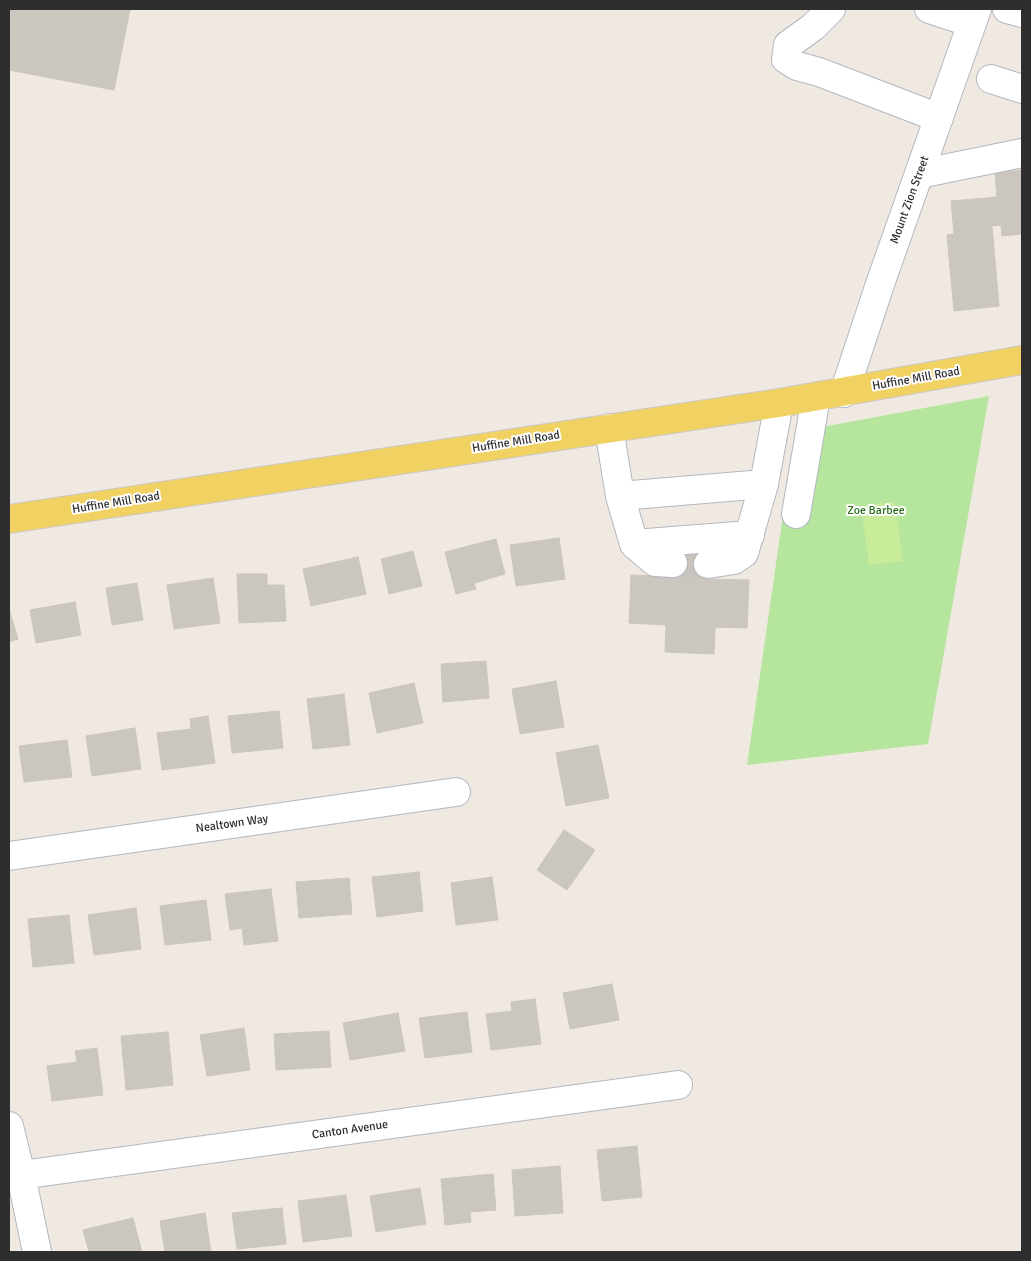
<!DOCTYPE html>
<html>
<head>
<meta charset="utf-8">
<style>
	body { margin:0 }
	#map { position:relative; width:1031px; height:1261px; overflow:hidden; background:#efe9e1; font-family:Signika,sans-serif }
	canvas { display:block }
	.frame { position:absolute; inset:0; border:10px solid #2e2e2e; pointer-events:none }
</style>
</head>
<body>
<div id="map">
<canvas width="1031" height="1261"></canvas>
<div class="frame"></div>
</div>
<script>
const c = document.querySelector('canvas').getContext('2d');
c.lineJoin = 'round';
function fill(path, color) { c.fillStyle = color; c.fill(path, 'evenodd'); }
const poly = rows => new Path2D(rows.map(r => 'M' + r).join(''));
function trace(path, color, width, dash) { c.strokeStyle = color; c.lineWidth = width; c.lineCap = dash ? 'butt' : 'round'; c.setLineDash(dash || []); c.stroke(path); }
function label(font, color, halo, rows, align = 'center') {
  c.font = font + ' Signika,sans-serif'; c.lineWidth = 4; c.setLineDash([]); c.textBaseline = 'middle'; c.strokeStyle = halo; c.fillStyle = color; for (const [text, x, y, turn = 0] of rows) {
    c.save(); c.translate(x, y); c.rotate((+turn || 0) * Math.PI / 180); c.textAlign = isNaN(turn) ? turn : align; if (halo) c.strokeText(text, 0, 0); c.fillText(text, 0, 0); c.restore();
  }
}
const green = poly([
	[989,396,928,744,747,765,795,432]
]);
const pitch = poly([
	[895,502,903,561,869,565,861,506]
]);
const building = poly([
	[9,9,130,9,114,90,9,70,9,9],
	[1022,170,1022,234,1002,236,1001,225,992,226,999,306,954,311,947,235,954,234,951,201,997,197,995,173,1022,170],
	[559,538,565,579,516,586,510,545,559,538],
	[496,539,505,574,474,583,476,589,456,594,445,552,496,539],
	[673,550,709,551,708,579,749,580,747,628,715,627,714,654,665,652,666,625,629,623,631,575,672,577,673,550],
	[413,551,422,586,389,594,381,559,413,551],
	[358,557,366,594,311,606,303,569,358,557],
	[237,574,267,574,267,585,284,585,286,621,239,623,237,574],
	[213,578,220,623,174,629,167,585,213,578],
	[137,583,143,620,112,625,106,588,137,583],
	[75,602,81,635,36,643,30,610,75,602],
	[9,609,18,639,9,642,9,609],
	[486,661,489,698,443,702,441,664,486,661],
	[556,681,564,727,520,734,512,689,556,681],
	[414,683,423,723,377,733,369,693,414,683],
	[344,694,350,745,313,749,307,699,344,694],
	[279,711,283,748,232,753,228,716,279,711],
	[208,716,215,763,162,770,157,733,191,729,190,719,208,716],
	[135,728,141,769,92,776,86,736,135,728],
	[67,740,72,777,24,782,19,746,67,740],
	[598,745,609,798,566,806,556,753,598,745],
	[564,830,595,850,567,890,537,870,564,830],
	[419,872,423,911,377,917,372,877,419,872],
	[492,877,498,920,456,925,451,883,492,877],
	[349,878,352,914,299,918,296,882,349,878],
	[271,889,278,941,244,945,242,928,230,930,225,894,271,889],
	[206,900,211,940,165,945,160,906,206,900],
	[136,908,141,949,94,955,88,915,136,908],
	[69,915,74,963,33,967,28,919,69,915],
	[612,984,619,1020,570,1029,563,993,612,984],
	[535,999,541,1044,491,1050,486,1014,512,1011,511,1002,535,999],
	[467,1012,472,1052,425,1058,419,1018,467,1012],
	[398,1013,405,1051,350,1060,343,1023,398,1013],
	[244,1028,250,1070,207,1076,200,1035,244,1028],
	[329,1031,331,1067,276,1070,274,1034,329,1031],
	[168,1032,173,1085,126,1090,121,1036,168,1032],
	[97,1048,103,1095,52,1101,47,1066,77,1062,75,1051,97,1048],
	[637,1146,642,1197,602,1201,597,1150,637,1146],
	[560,1166,563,1213,515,1216,512,1170,560,1166],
	[493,1174,496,1210,470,1212,471,1222,445,1225,441,1179,493,1174],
	[420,1188,426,1224,376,1232,370,1196,420,1188],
	[346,1195,352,1236,303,1242,298,1201,346,1195],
	[282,1208,286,1244,237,1249,232,1213,282,1208],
	[205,1213,211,1252,165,1252,160,1221,205,1213],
	[133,1218,142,1252,89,1252,83,1230,133,1218]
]);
const minorTunnel = poly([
	[673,563,708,564]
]);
const minor = poly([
	[831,9,813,27,788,45,786,59,797,66,819,72,939,118],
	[929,9,972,23],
	[1007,9,1022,13],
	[991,79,1022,89],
	[919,174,1022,153],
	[844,393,879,287,977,9],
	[609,428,620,496,764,484,779,403],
	[620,496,634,544,655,562,673,563],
	[796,514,816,397],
	[634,544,750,535],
	[708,564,734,560,744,553,764,484],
	[9,856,456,792],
	[9,1126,21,1175,37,1252],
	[21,1175,678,1085]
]);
const major = poly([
	[9,519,779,403,1022,360]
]);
const streetNames = [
	["Mount Zion Street",910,200,-70],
	["Huffine Mill Road",916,379,-10],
	["Huffine Mill Road",516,442,-9],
	["Huffine Mill Road",116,503,-9],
	["Nealtown Way",232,824,-8],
	["Canton Avenue",350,1130,-8]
];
const parkNames = [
	["Zoe Barbee",876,511]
];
fill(green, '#b6e59e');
fill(pitch, '#c9ec9a');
fill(building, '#cbc7bf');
trace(building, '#cbc5ba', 1);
trace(minorTunnel, '#c8c4bd', 28, [28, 14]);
trace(minor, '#b4b7c1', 30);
trace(major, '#c9c9c9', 30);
trace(minor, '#fff', 28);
trace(major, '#f2d163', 28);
label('12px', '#2e2e2e', '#fff', streetNames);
label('12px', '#2c6e1b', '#fff', parkNames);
</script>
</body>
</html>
